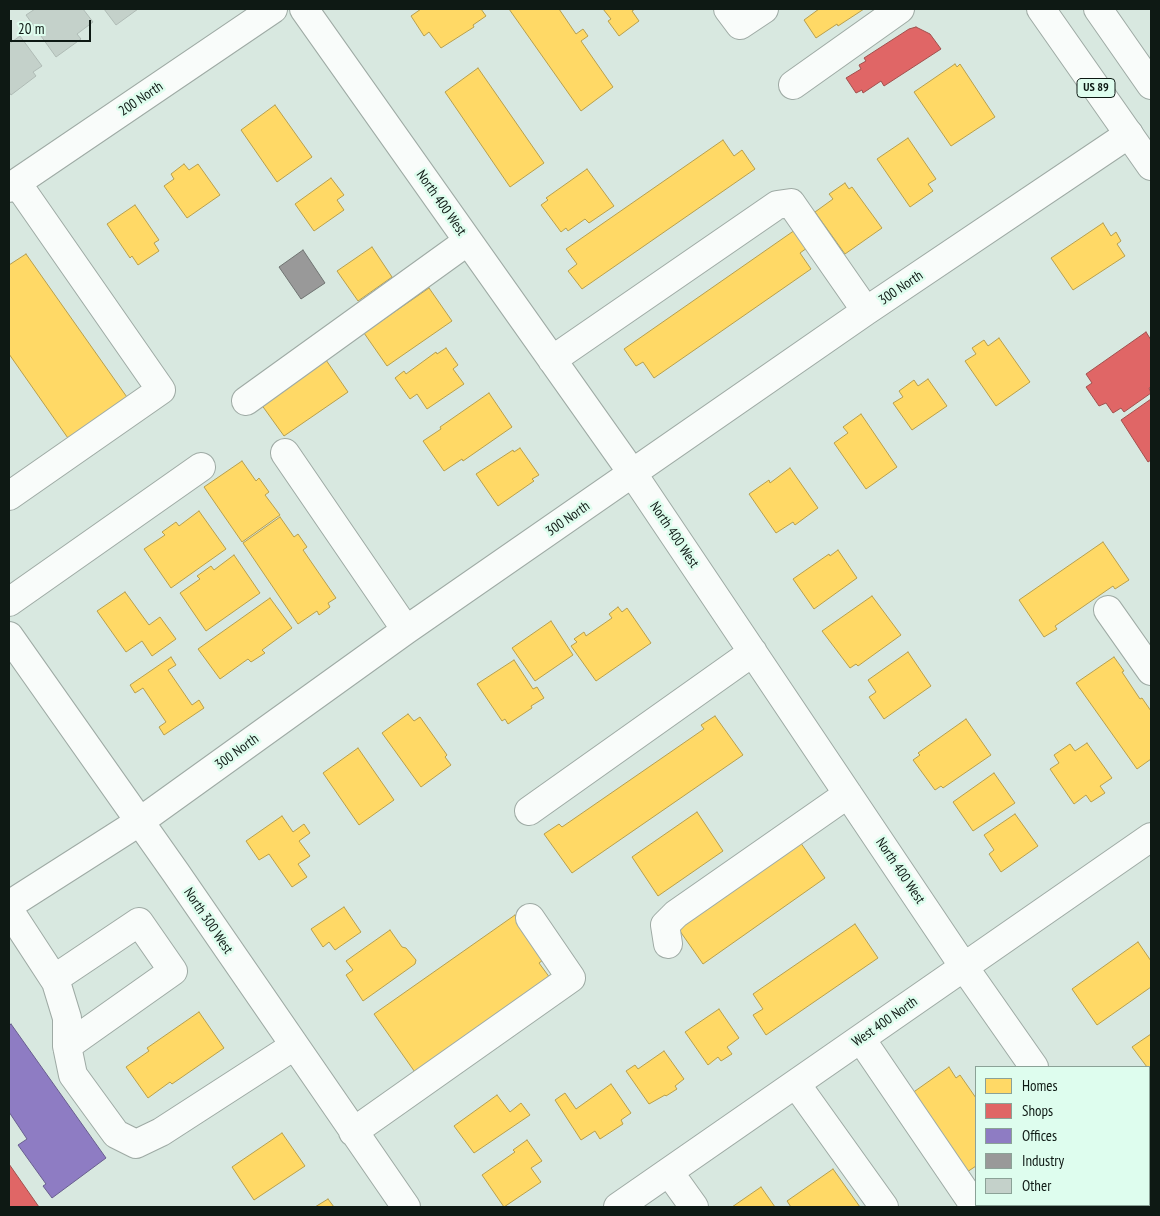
<!DOCTYPE html>
<html>
<head>
<meta charset="utf-8">
<style>
	body { margin:0 }
	#map { position:relative; width:1160px; height:1216px; overflow:hidden; background:#d8e8e0; font-family:"PT Sans Narrow",sans-serif }
	canvas { display:block }
	.frame { position:absolute; inset:0; border:10px solid #0e1914; pointer-events:none }
	.legend { position:absolute; left:975px; top:1066px; width:175px; height:140px; box-sizing:border-box; background:#defdee; border:1px solid #8ba297; margin:0; padding:6px 9px; list-style:none; font-size:15px; color:#0e1914 }
	.legend li { display:flex; align-items:center; gap:10px; height:25px }
	.legend b { width:25px; border:1px solid #8ba297 }
	.scale { position:absolute; left:10px; top:20px; width:81px; height:22px; box-sizing:border-box; border:2px solid #0e1914; border-top:0; padding-left:6px; font-size:15px; line-height:18px; white-space:nowrap; color:#0e1914; -webkit-text-stroke:4px #defdee; paint-order:stroke }
</style>
</head>
<body>
<div id="map">
<canvas width="1160" height="1216"></canvas>
<div class="frame"></div>
<ul class="legend">
<li><b style="height:14px;background:#ffd966"></b>Homes</li>
<li><b style="height:14px;background:#e06666"></b>Shops</li>
<li><b style="height:14px;background:#8e7cc3"></b>Offices</li>
<li><b style="height:14px;background:#999"></b>Industry</li>
<li><b style="height:14px;background:#c4d1ca"></b>Other</li>
</ul>
<div class="scale">20 m</div>
</div>
<script>
const c = document.querySelector('canvas').getContext('2d');
c.lineJoin = 'round';
function fill(path, color) { c.fillStyle = color; c.fill(path, 'evenodd'); }
const poly = rows => new Path2D(rows.map(r => 'M' + r).join(''));
function trace(path, color, width, dash) { c.strokeStyle = color; c.lineWidth = width; c.lineCap = dash ? 'butt' : 'round'; c.setLineDash(dash || []); c.stroke(path); }
function label(font, color, halo, rows, align = 'center') {
  c.font = font + ' "PT Sans Narrow",sans-serif'; c.lineWidth = 5; c.setLineDash([]); c.textBaseline = 'middle'; c.strokeStyle = halo; c.fillStyle = color; for (const [text, x, y, turn = 0] of rows) {
    c.save(); c.translate(x, y); c.rotate((+turn || 0) * Math.PI / 180); c.textAlign = isNaN(turn) ? turn : align; if (halo) c.strokeText(text, 0, 0); c.fillText(text, 0, 0); c.restore();
  }
}
const homes = poly([
	[421,9,481,9,486,16,473,25,474,27,441,48,429,32,424,36,411,16,421,9],
	[509,9,559,9,576,34,583,29,588,36,581,41,613,87,581,111,509,9],
	[603,9,635,9,632,11,639,21,619,36,608,21,611,19,603,9],
	[819,9,864,9,838,26,837,24,816,38,804,20,819,9],
	[955,64,957,67,960,64,995,117,951,146,914,92,955,64],
	[478,68,544,163,510,187,445,92,478,68],
	[275,105,312,157,277,182,241,130,275,105],
	[908,138,936,179,928,184,933,191,910,207,877,159,908,138],
	[723,140,734,156,742,150,755,169,582,289,568,271,577,264,566,249,723,140],
	[184,164,189,170,198,164,220,195,187,218,164,186,174,179,171,174,184,164],
	[587,169,614,206,589,223,585,219,568,231,566,228,561,232,541,205,548,200,546,198,587,169],
	[331,178,344,195,337,200,344,210,314,231,295,204,331,178],
	[845,183,849,189,852,187,882,228,845,254,815,212,833,199,829,194,845,183],
	[135,205,159,240,154,243,159,251,138,265,132,256,130,258,107,224,135,205],
	[1103,223,1111,236,1116,232,1121,241,1117,244,1125,256,1073,290,1051,258,1103,223],
	[795,230,807,248,800,253,811,269,654,378,643,362,636,366,624,349,795,230],
	[372,247,392,277,358,301,337,271,372,247],
	[26,254,129,400,70,441,9,354,9,265,26,254],
	[429,288,452,321,387,366,364,333,429,288],
	[999,338,1030,382,996,406,965,361,976,354,972,348,984,340,988,346,999,338],
	[446,348,458,365,453,369,464,384,427,409,417,394,410,399,395,378,404,371,406,374,436,352,437,354,446,348],
	[326,360,348,392,284,436,261,404,326,360],
	[928,379,947,406,912,430,893,403,903,397,899,391,914,380,918,386,928,379],
	[489,393,512,427,463,461,462,459,444,471,423,441,441,429,440,427,489,393],
	[861,414,897,467,866,489,834,443,848,433,843,427,861,414],
	[520,448,539,475,532,479,534,481,498,506,476,474,513,450,514,452,520,448],
	[242,461,256,481,259,478,269,492,265,495,280,515,242,542,204,487,242,461],
	[790,468,818,508,795,525,793,522,776,533,749,494,769,480,770,483,790,468],
	[199,511,226,549,171,588,144,549,165,535,162,532,176,522,179,526,199,511],
	[280,517,294,537,298,534,307,547,303,550,336,598,328,603,330,607,319,615,317,611,298,624,243,543,280,517],
	[1103,542,1129,580,1115,589,1113,586,1055,626,1057,629,1044,637,1019,600,1103,542],
	[838,550,857,578,814,609,793,579,829,554,830,556,838,550],
	[234,555,260,593,206,631,180,593,200,579,197,576,211,566,214,570,234,555],
	[125,592,149,625,160,617,176,639,152,656,142,641,126,652,97,611,125,592],
	[872,596,901,635,858,666,856,664,850,668,822,631,872,596],
	[270,598,292,628,262,650,265,653,251,662,248,659,220,679,198,649,270,598],
	[618,607,622,612,627,608,651,643,596,681,571,646,577,642,574,639,584,632,586,636,612,618,609,614,618,607],
	[551,621,573,655,535,681,512,648,551,621],
	[908,652,931,686,884,719,869,697,876,692,868,680,908,652],
	[171,657,176,665,168,670,192,705,199,700,204,708,164,735,159,727,166,722,143,688,135,693,130,685,171,657],
	[1114,657,1124,671,1122,672,1140,699,1142,698,1151,711,1151,759,1137,769,1076,683,1114,657],
	[514,660,533,689,537,687,544,698,531,706,532,708,508,724,505,719,502,721,477,684,514,660],
	[408,714,414,721,420,717,447,755,445,757,451,765,421,787,382,733,408,714],
	[715,716,743,755,572,873,544,834,559,824,562,827,704,729,701,725,715,716],
	[966,719,991,755,943,788,941,786,935,790,913,760,920,755,918,753,966,719],
	[1087,743,1112,778,1100,786,1105,793,1091,802,1086,795,1074,804,1050,769,1059,763,1054,755,1070,744,1075,751,1087,743],
	[358,748,394,800,359,825,323,773,358,748],
	[994,773,1015,803,973,831,953,802,994,773],
	[697,812,723,851,658,896,632,857,697,812],
	[1015,814,1038,846,1001,872,989,854,994,850,984,835,1015,814],
	[282,816,293,832,304,824,310,833,299,841,310,856,298,864,307,877,292,887,269,854,259,860,246,841,282,816],
	[798,839,825,878,703,964,675,924,798,839],
	[344,907,361,932,335,950,329,942,323,947,311,929,344,907],
	[515,915,546,958,539,963,550,978,417,1075,374,1014,515,915],
	[855,924,878,958,766,1035,753,1015,763,1009,753,994,855,924],
	[390,930,402,947,406,948,416,960,415,964,363,1001,346,975,353,970,346,961,390,930],
	[1138,942,1151,961,1151,987,1097,1025,1072,989,1138,942],
	[719,1009,739,1038,727,1047,732,1054,721,1061,718,1057,708,1065,685,1032,719,1009],
	[199,1012,224,1048,172,1084,170,1082,148,1098,126,1067,149,1051,147,1048,199,1012],
	[1151,1034,1151,1074,1149,1067,1147,1067,1132,1047,1151,1034],
	[664,1051,684,1079,675,1086,677,1089,666,1096,665,1095,649,1104,626,1071,635,1065,638,1069,664,1051],
	[949,1067,956,1078,960,1075,976,1098,976,1166,964,1174,908,1096,949,1067],
	[611,1084,631,1113,621,1120,623,1124,600,1139,595,1131,581,1140,555,1100,565,1093,576,1109,611,1084],
	[497,1095,510,1112,521,1103,530,1115,474,1153,454,1126,497,1095],
	[282,1133,305,1166,254,1200,232,1167,282,1133],
	[527,1140,542,1161,531,1168,541,1182,504,1207,482,1175,515,1152,513,1150,527,1140],
	[833,1169,860,1207,791,1207,787,1201,833,1169],
	[761,1187,775,1207,732,1207,761,1187],
	[328,1199,334,1207,315,1207,328,1199],
	[1026,1205,1043,1205,1044,1206,1050,1205,1052,1207,1022,1207,1026,1205]
]);
const shops = poly([
	[916,27,930,34,941,49,884,86,881,81,863,93,862,90,856,93,846,78,861,69,859,65,866,61,864,58,909,29,916,27],
	[1146,332,1151,340,1151,387,1149,388,1151,393,1124,412,1121,408,1113,413,1106,403,1099,406,1086,387,1092,383,1086,374,1146,332],
	[1151,399,1151,460,1148,462,1121,420,1151,399],
	[9,1164,39,1207,9,1207,9,1164]
]);
const offices = poly([
	[11,1024,106,1158,52,1198,43,1186,46,1184,18,1145,27,1139,9,1112,9,1026,11,1024]
]);
const industry = poly([
	[303,250,325,283,301,299,279,267,303,250]
]);
const building = poly([
	[35,9,83,9,93,22,77,34,81,39,56,57,26,15,35,9],
	[104,9,138,9,116,25,104,9],
	[20,36,42,66,33,72,36,76,11,95,9,92,9,44,20,36]
]);
const minor = poly([
	[304,9,633,474,964,967,1034,1067],
	[728,9,740,25,764,9],
	[793,85,900,9],
	[9,188,273,9],
	[552,360,777,205,791,203,866,311],
	[246,401,468,241],
	[285,453,406,630],
	[9,496,161,390,17,183],
	[9,602,201,467],
	[1108,610,1151,671],
	[9,636,176,873,406,1207],
	[529,811,753,652],
	[9,905,139,822,406,630,866,311,1129,134],
	[9,910,56,982,67,1018,67,1046,73,1075,116,1134,136,1144,161,1132,294,1046],
	[668,944,665,925,676,914,848,794],
	[54,979,139,922,173,971,67,1046],
	[861,1039,974,1205],
	[796,1084,884,1207],
	[353,1132,571,978,530,918],
	[669,1172,694,1207],
	[1130,1205,1132,1207],
	[618,1207,1151,837]
]);
const major = poly([
	[1041,9,1151,166],
	[1098,9,1151,85]
]);
const shields = [
	[1096,88,38]
];
const shieldNames = [
	["US 89",1096,88]
];
const streetNames = [
	["200 North",141,99,-34],
	["North 400 West",441,203,55],
	["300 North",901,288,-34],
	["300 North",568,519,-35],
	["North 400 West",674,535,56],
	["300 North",237,752,-36],
	["North 400 West",900,871,56],
	["North 300 West",208,921,56],
	["West 400 North",885,1022,-35]
];
fill(homes, '#ffd966');
trace(homes, '#b79f4d', 1);
fill(shops, '#e06666');
trace(shops, '#a14f4d', 1);
fill(offices, '#8e7cc3');
trace(offices, '#685e8e', 1);
fill(industry, '#999');
trace(industry, '#6f7371', 1);
fill(building, '#c4d1ca');
trace(building, '#afbbb5', 1);
trace(minor, '#9eaaa4', 30);
trace(major, '#9eaaa4', 30);
trace(minor, '#f9fcfa', 28);
trace(major, '#f9fcfa', 28);
for (const [x, y, w] of shields) { const box = new Path2D(); box.roundRect(x - w / 2, y - 9.5, w, 19, 4); c.fillStyle = '#defdee'; c.fill(box); trace(box, '#0e1914', 1); }
label('bold 12px', '#0e1914', null, shieldNames);
label('14px', '#0e1914', '#defdee', streetNames);
</script>
</body>
</html>
